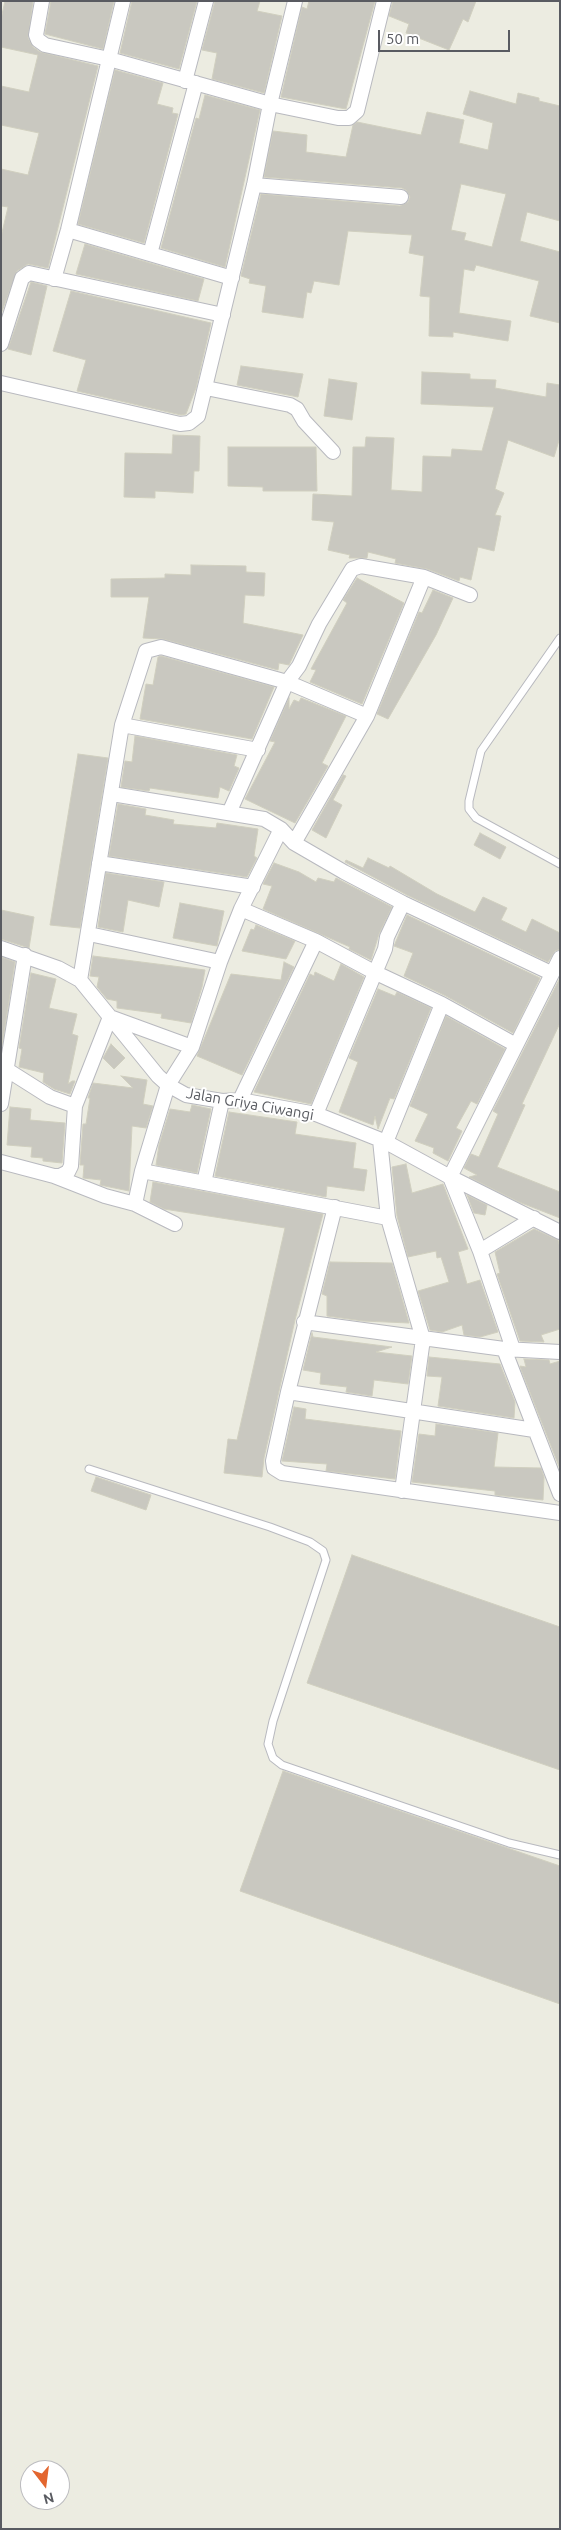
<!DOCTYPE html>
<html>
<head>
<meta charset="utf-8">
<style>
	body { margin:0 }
	#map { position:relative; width:561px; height:2530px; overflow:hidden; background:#ecece1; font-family:Ubuntu,sans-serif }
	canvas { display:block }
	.frame { position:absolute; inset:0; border:2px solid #595b61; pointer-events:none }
	.north { position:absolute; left:20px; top:2460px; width:50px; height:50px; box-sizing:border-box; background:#fff; border:1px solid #bdbdc0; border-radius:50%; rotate:165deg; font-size:14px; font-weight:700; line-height:20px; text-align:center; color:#595b61 }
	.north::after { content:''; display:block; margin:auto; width:18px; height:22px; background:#e3662f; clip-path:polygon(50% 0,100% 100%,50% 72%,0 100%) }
	.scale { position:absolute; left:378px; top:30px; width:132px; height:22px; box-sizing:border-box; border:2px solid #595b61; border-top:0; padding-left:6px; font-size:15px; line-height:18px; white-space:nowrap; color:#595b61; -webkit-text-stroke:4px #fff; paint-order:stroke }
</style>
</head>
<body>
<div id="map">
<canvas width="561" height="2530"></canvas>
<div class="frame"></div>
<div class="north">N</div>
<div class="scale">50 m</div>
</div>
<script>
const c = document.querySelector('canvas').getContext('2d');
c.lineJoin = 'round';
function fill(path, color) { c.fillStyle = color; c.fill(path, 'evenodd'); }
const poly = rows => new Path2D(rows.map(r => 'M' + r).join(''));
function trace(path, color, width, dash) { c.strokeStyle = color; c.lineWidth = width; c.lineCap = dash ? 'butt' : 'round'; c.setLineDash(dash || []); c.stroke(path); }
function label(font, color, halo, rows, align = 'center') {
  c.font = font + ' Ubuntu,sans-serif'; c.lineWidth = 4; c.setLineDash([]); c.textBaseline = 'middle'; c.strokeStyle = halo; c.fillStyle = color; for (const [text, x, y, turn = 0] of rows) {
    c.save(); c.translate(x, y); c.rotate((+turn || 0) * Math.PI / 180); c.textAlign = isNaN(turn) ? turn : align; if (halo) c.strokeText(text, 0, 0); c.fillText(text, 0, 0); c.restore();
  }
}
const building = poly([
	[5,1,33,1,28,38,33,47,40,52,98,66,48,268,28,264,17,271,1,314,1,237,8,207,1,206,1,169,28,175,39,133,1,125,1,86,29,92,38,55,1,47,1,19,5,1],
	[51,1,114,1,103,49,45,34,51,1],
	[132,1,197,1,179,69,120,53,132,1],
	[215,1,260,1,257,11,282,16,264,93,212,79,217,53,202,50,215,1],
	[309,1,375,1,346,109,281,97,302,7,307,9,309,1],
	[393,1,476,1,468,22,463,19,449,50,406,33,409,24,389,16,393,1],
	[115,70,163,83,157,104,173,108,172,113,178,114,144,243,78,224,115,70],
	[470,91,516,104,518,93,539,98,539,101,560,106,560,221,527,212,520,241,560,252,560,323,530,316,539,281,476,265,474,271,464,269,459,313,511,321,508,341,453,332,453,337,429,336,430,297,420,296,424,256,409,253,412,235,348,231,339,285,314,281,311,293,307,292,303,318,262,312,266,286,249,283,250,279,241,276,261,194,400,206,408,202,410,197,406,190,402,188,264,177,273,131,307,135,306,152,346,157,353,125,357,122,421,135,427,112,464,120,459,143,488,150,493,123,463,114,470,91],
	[461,184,506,194,492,247,464,240,466,233,451,230,461,184],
	[205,95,260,110,225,267,161,248,196,118,199,119,205,95],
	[85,244,204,279,198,301,76,274,85,244],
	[31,282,47,286,31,355,8,349,31,282],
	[71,291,211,323,196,388,186,414,181,415,77,391,86,360,53,351,71,291],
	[241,366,303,374,298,397,237,385,241,366],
	[422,372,470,374,470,379,496,380,495,388,546,397,547,383,560,385,560,437,554,457,508,440,495,489,504,493,495,515,501,516,494,551,478,547,471,580,460,577,459,581,427,569,395,563,396,559,368,552,367,558,349,558,350,555,328,550,334,522,312,520,313,494,352,496,353,447,365,447,366,437,394,438,391,490,422,492,423,456,451,457,452,449,482,451,494,407,421,404,422,372],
	[329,379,357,383,352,420,324,416,329,379],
	[173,435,200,436,199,471,194,471,193,493,155,491,155,498,124,497,125,453,172,454,173,435],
	[228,447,316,447,317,491,263,491,263,487,228,486,228,447],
	[191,565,246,566,246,572,265,573,264,596,245,595,243,623,303,635,289,665,279,663,278,670,163,639,143,638,149,597,111,597,111,579,165,578,165,574,191,575,191,565],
	[357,578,404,603,362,704,310,682,316,670,311,669,347,603,343,600,357,578],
	[433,590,453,598,436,635,388,719,377,714,419,612,422,613,433,590],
	[161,656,274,687,252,739,140,719,146,684,153,685,158,657,161,656],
	[289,698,289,709,294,700,299,702,301,698,346,716,322,763,328,766,295,823,245,799,275,742,270,741,289,698],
	[135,736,237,755,234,766,239,768,229,791,220,787,218,798,150,788,149,791,121,787,125,761,132,762,135,736],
	[78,754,108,758,80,928,50,925,78,754],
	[343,775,346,776,333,800,342,805,326,838,312,830,343,775],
	[118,804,146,809,145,815,174,820,173,824,216,828,217,823,258,829,254,856,257,858,247,877,109,856,118,804],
	[480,833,506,847,500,859,474,845,480,833],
	[368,858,389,868,390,866,437,894,475,912,483,897,507,908,501,920,526,932,532,919,560,933,560,949,555,951,548,962,407,895,345,862,346,860,363,868,368,858],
	[274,863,299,872,316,882,318,878,334,882,336,878,392,907,379,934,371,960,349,949,350,947,263,909,272,886,263,884,274,863],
	[106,873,164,882,159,907,128,900,123,932,98,927,106,873],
	[180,903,224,911,217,946,173,938,180,903],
	[1,910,34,917,29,948,1,939,1,910],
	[407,915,540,978,513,1033,446,996,404,976,413,953,394,946,407,915],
	[256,925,295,941,286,959,242,951,251,929,254,930,256,925],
	[93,956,205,970,202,987,191,1023,161,1018,162,1014,117,1008,117,1001,107,999,97,987,99,977,90,976,93,956],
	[1,957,15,962,2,1046,1,1046,1,957],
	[284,962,294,967,242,1075,197,1056,231,974,281,980,284,962],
	[341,964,364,977,311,1104,254,1092,310,974,314,976,315,972,334,981,341,964],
	[31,973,56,979,49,1008,77,1014,72,1034,78,1036,68,1084,72,1081,75,1081,70,1094,54,1089,43,1082,44,1073,19,1067,22,1049,19,1048,31,973],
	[560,978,560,1023,522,1104,525,1105,497,1167,560,1192,560,1218,519,1202,469,1177,477,1175,464,1168,471,1154,479,1157,498,1114,493,1111,560,978],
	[378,989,395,996,397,992,431,1008,394,1099,390,1098,378,1129,375,1116,373,1125,339,1112,358,1062,349,1058,378,989],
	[446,1016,505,1049,477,1104,471,1101,456,1128,462,1131,448,1161,433,1153,434,1148,415,1141,428,1114,410,1106,446,1016],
	[111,1044,125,1058,114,1069,103,1058,111,1044],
	[121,1076,147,1080,143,1104,153,1106,146,1128,132,1126,129,1191,100,1185,101,1180,83,1178,84,1165,80,1165,83,1124,86,1124,90,1098,88,1098,93,1083,133,1088,121,1076],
	[192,1105,211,1109,197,1173,156,1165,159,1145,170,1109,190,1112,192,1105],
	[10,1107,31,1109,30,1120,65,1123,62,1163,43,1161,43,1158,31,1157,32,1147,7,1145,10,1107],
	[229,1112,297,1122,295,1134,356,1143,353,1168,367,1170,364,1191,327,1186,326,1197,215,1176,229,1112],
	[406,1164,412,1193,443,1184,468,1249,458,1252,467,1284,480,1280,498,1332,480,1337,464,1335,462,1325,442,1332,430,1330,418,1291,449,1282,441,1257,437,1258,436,1251,408,1257,397,1216,392,1167,406,1164],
	[153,1182,323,1214,295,1320,264,1458,262,1477,224,1473,228,1439,237,1440,285,1228,164,1209,150,1202,153,1182],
	[467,1195,487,1205,485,1215,474,1213,467,1195],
	[534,1229,558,1240,560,1248,560,1329,541,1335,544,1342,520,1341,497,1274,500,1273,495,1252,534,1229],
	[330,1262,392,1263,409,1323,363,1321,327,1316,327,1296,322,1294,330,1262],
	[312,1333,313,1337,392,1347,376,1352,412,1356,408,1384,374,1380,372,1396,346,1392,347,1387,320,1384,321,1373,303,1370,312,1333],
	[429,1357,500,1364,515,1402,514,1418,438,1406,442,1377,427,1376,429,1357],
	[524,1359,549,1360,550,1364,560,1361,560,1469,522,1372,520,1366,526,1367,524,1359],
	[294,1407,306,1409,305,1419,401,1431,395,1479,326,1471,327,1464,282,1461,294,1407],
	[436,1424,498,1433,494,1467,541,1468,544,1477,543,1500,495,1495,495,1491,412,1482,419,1434,435,1436,436,1424],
	[96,1477,151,1495,146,1510,91,1491,96,1477],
	[352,1555,560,1627,560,1770,307,1683,352,1555],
	[283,1771,560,1866,560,2004,240,1891,283,1771]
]);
const lane = poly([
	[560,638,481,751,469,801,469,809,476,818,560,864],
	[89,1469,270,1527,310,1542,323,1551,326,1560,273,1721,268,1744,273,1758,282,1765,509,1843,560,1855]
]);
const street = poly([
	[42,1,36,35,38,40,45,45,109,59,270,104,338,118,349,118,357,111,384,1],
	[185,81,206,1],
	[254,185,401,197],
	[68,230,232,278],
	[150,254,196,83],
	[54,279,68,230,123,1],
	[1,344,22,278,29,273,223,315],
	[1,383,180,424,189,423,198,416,254,185,270,104,295,1],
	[206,388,290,405,297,409,304,421,333,452],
	[122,725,258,750],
	[112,794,264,819,281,829,294,843,344,872,403,903,551,973],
	[229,813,287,682,299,666,319,624,352,569,361,566,424,577,470,595],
	[294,843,367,716,424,577],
	[99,863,253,887],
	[241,909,316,941,374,972,442,1004,516,1045],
	[89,934,220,962],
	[1,948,58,968,80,980,158,1076,168,1085,186,1095,222,1101,240,1100,316,1114,386,1142,450,1177,560,1232],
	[80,980,122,725,146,651,161,647,287,682,367,716],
	[1,1066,50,1097,75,1106],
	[240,1100,316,941],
	[1,1104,25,955],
	[316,1114,385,949,387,937,403,903],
	[380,1140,388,1218,423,1339,402,1491],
	[386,1142,442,1004],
	[1,1162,54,1176,60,1176,68,1172,71,1166,75,1106,110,1017,192,1047],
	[142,1171,388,1218],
	[54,1176,105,1196,135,1204,175,1224],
	[204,1183,222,1101],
	[135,1204,142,1171,168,1085,192,1047,220,962,241,909,281,829],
	[335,1207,288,1392,273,1461,274,1468,282,1473,560,1513],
	[480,1251,534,1218],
	[304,1322,504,1349,560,1352],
	[504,1349,560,1494],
	[513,1349,480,1251,450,1177,560,958],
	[288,1392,534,1430]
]);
const streetNames = [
	["Jalan Griya Ciwangi",250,1104,10]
];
fill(building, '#c9c8c0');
trace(building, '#d0cfbf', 1);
trace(lane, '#b8b9bf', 9);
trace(street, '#b8b9bf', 16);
trace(lane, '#fff', 7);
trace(street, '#fff', 14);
label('15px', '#595b61', '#fff', streetNames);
</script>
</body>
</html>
